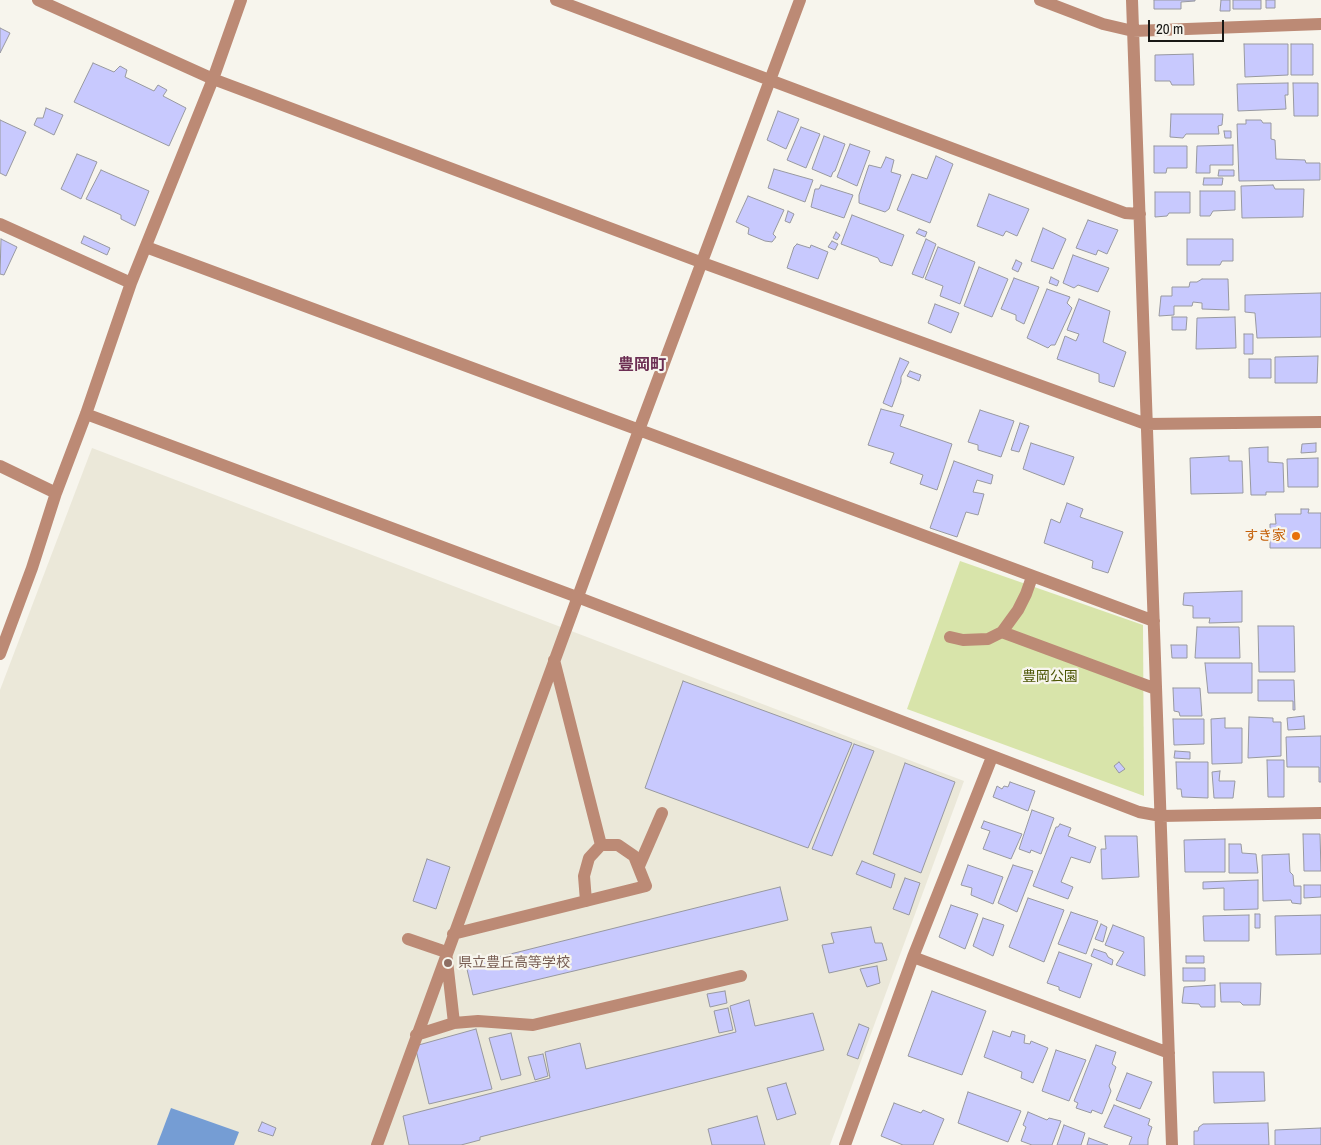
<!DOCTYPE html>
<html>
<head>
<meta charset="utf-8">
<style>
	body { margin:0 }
	#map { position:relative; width:1321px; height:1145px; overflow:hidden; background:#f7f5ed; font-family:"Archivo Narrow",sans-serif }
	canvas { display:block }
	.scale { position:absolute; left:1148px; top:20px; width:76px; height:22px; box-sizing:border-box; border:2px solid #191815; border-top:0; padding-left:6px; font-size:15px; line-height:18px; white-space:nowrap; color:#191815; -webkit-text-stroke:4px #f7f5ed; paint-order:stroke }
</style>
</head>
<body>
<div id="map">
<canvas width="1321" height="1145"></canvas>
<div class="scale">20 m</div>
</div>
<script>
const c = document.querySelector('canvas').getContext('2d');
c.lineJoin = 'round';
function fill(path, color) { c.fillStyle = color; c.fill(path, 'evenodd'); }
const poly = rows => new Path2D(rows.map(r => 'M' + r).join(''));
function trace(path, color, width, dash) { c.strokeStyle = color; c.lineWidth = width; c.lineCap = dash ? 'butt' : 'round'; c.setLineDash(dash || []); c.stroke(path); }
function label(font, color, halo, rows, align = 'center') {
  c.font = font + ' "Archivo Narrow","Noto Sans JP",sans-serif'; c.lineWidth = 4.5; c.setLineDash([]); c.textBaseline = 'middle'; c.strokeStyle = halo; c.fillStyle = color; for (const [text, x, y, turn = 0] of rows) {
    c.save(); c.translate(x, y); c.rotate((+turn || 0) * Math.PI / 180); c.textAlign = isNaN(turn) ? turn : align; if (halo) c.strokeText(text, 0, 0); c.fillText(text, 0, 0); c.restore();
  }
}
const built = poly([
	[92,448,964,781,830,1145,0,1145,0,690]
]);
const green = poly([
	[960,561,1143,625,1144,796,907,709]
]);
const water = poly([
	[171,1108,239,1132,234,1145,157,1145]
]);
const building = poly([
	[1154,0,1195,0,1195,1,1181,2,1181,9,1154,9,1154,0],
	[1221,0,1230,0,1230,11,1220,11,1221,0],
	[1233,0,1261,0,1261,9,1233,9,1233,0],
	[1266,0,1275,0,1275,8,1266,8,1266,0],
	[0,28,10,33,0,53,0,28],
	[1244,44,1288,44,1288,75,1245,77,1244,44],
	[1291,44,1313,44,1313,75,1291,75,1291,44],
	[1193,54,1194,85,1172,85,1170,81,1155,81,1155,55,1193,54],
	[93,63,114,72,120,66,127,70,125,77,154,91,158,85,167,90,163,96,186,108,169,146,74,102,93,63],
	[1288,83,1288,95,1285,95,1286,109,1238,111,1237,84,1288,83],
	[1293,83,1318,83,1318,116,1294,116,1293,83],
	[46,108,63,115,54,135,34,125,37,118,43,118,46,108],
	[778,111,799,119,786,149,767,140,778,111],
	[1171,114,1223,114,1222,125,1218,126,1219,134,1186,134,1183,138,1170,137,1171,114],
	[0,120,26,132,6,176,0,173,0,120],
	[1246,120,1261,120,1263,123,1271,123,1271,139,1275,140,1276,159,1305,160,1306,163,1320,163,1320,180,1239,181,1237,124,1246,124,1246,120],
	[801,127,820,134,806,168,787,160,801,127],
	[1224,131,1231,131,1231,138,1225,138,1224,131],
	[824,136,845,144,835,171,833,172,831,177,812,169,824,136],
	[850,144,870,151,857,186,837,177,850,144],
	[1233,145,1233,165,1210,165,1210,173,1196,173,1197,146,1233,145],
	[1154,146,1187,146,1187,168,1167,168,1166,173,1154,173,1154,146],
	[77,154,97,162,81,199,61,189,77,154],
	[936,156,953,164,930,223,897,210,912,174,927,179,936,156],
	[886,157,894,160,891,172,901,175,889,209,885,212,859,203,859,195,869,165,881,168,886,157],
	[774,169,813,180,805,202,768,188,774,169],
	[101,170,149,191,135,226,121,219,121,215,86,199,101,170],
	[1219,170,1234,170,1234,176,1218,176,1219,170],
	[1204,178,1223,178,1222,185,1203,185,1204,178],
	[821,185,853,195,844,218,811,207,815,189,819,189,821,185],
	[1273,185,1275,189,1304,189,1303,217,1242,218,1241,186,1273,185],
	[1200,191,1235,191,1235,210,1213,211,1210,216,1200,216,1200,191],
	[1155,192,1190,192,1190,213,1169,213,1167,216,1155,217,1155,192],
	[989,194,1029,209,1017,236,1006,231,1003,236,977,226,989,194],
	[748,196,784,210,773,234,776,237,772,242,765,241,748,234,749,228,736,222,748,196],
	[788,211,794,214,790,223,785,221,788,211],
	[852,215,904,235,892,266,880,262,878,258,841,244,852,215],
	[1088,220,1118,230,1107,254,1098,250,1096,255,1076,248,1088,220],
	[1043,228,1066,239,1053,269,1031,261,1043,228],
	[919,229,927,232,925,237,916,233,919,229],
	[836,232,840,235,837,240,833,238,836,232],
	[84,236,110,248,107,255,81,243,84,236],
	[1,239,17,247,4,275,0,274,1,239],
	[926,239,936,244,923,278,912,274,926,239],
	[1187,239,1233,239,1233,261,1222,261,1220,265,1187,265,1187,239],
	[832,241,838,244,835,250,828,247,832,241],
	[797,244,810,248,811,245,828,252,818,279,787,268,794,247,797,244],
	[938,247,975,262,960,304,940,296,943,286,925,279,938,247],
	[1073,255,1109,268,1098,292,1078,285,1074,288,1063,283,1073,255],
	[1016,260,1022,263,1018,272,1012,269,1016,260],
	[979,267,1008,279,992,317,964,306,979,267],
	[1051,277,1059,281,1057,286,1049,283,1051,277],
	[1014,278,1039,287,1024,324,1016,320,1016,315,1001,309,1014,278],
	[1202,279,1228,279,1229,310,1202,309,1202,303,1193,302,1192,306,1174,306,1174,315,1159,316,1161,296,1172,296,1172,287,1189,287,1190,282,1197,282,1202,279],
	[1047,289,1070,297,1067,303,1072,308,1055,345,1051,345,1048,348,1027,338,1047,289],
	[1321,293,1321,337,1257,338,1255,313,1245,312,1245,295,1321,293],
	[1079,299,1110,311,1103,342,1126,352,1114,387,1099,382,1099,374,1057,359,1065,336,1076,341,1079,334,1067,330,1079,299],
	[935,304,959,313,951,333,928,323,935,304],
	[1172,317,1187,317,1186,330,1172,330,1172,317],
	[1235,317,1236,348,1196,349,1197,318,1235,317],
	[1244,334,1253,334,1253,354,1244,354,1244,334],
	[1318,356,1317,383,1275,383,1275,357,1318,356],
	[900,358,909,362,901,377,901,382,892,407,883,403,900,358],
	[1249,359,1271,359,1271,378,1249,378,1249,359],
	[910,371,921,375,919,381,907,376,910,371],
	[881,409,904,415,900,426,952,444,937,490,920,484,923,475,890,463,894,453,868,445,881,409],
	[980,410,1014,421,1001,457,978,450,978,445,968,442,980,410],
	[1020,423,1029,426,1019,452,1011,450,1020,423],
	[1031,443,1074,457,1064,485,1023,469,1031,443],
	[1316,443,1316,452,1301,453,1302,444,1316,443],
	[1268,447,1268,462,1283,463,1284,492,1266,492,1266,495,1251,495,1249,448,1268,447],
	[1229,456,1229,461,1242,461,1243,493,1191,494,1190,458,1229,456],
	[1318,458,1318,487,1288,487,1287,459,1318,458],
	[954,461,993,475,991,484,977,480,973,492,984,494,978,515,966,512,957,537,930,528,954,461],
	[1067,503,1083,509,1080,517,1123,532,1108,573,1092,568,1093,561,1044,543,1051,519,1060,523,1067,503],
	[1301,509,1309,509,1308,513,1321,513,1321,548,1270,548,1270,524,1276,524,1275,514,1301,514,1301,509],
	[1242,591,1242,622,1209,623,1210,618,1193,618,1193,606,1183,605,1184,593,1242,591],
	[1258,626,1294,626,1295,672,1259,672,1258,626],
	[1197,627,1239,627,1240,658,1195,658,1197,627],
	[1171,645,1187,645,1187,658,1172,658,1171,645],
	[1205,663,1252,663,1252,693,1208,693,1205,663],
	[1258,680,1294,680,1295,710,1293,710,1293,701,1258,701,1258,680],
	[683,681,852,743,808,848,645,788,683,681],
	[1173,688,1200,688,1202,716,1180,716,1179,712,1174,711,1173,688],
	[1304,716,1305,729,1288,730,1287,718,1304,716],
	[1249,717,1273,718,1273,722,1281,722,1281,756,1248,758,1249,717],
	[1225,718,1225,728,1242,728,1242,763,1212,764,1211,719,1225,718],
	[1173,719,1204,719,1204,744,1174,745,1173,719],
	[1321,736,1321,782,1319,782,1319,767,1287,767,1286,737,1321,736],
	[854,744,874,751,832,856,812,849,854,744],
	[1175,751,1190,752,1190,759,1174,758,1175,751],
	[1267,760,1284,760,1284,797,1268,797,1267,760],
	[1119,762,1125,769,1119,773,1114,766,1119,762],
	[1176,762,1208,762,1208,798,1182,797,1181,789,1177,789,1176,762],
	[905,763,955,782,921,873,873,854,905,763],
	[1220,771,1219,781,1235,781,1233,798,1214,798,1212,772,1220,771],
	[1010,782,1035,791,1028,811,993,797,997,786,1002,789,1004,786,1008,787,1010,782],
	[1032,810,1054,818,1041,854,1031,850,1030,853,1019,849,1032,810],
	[984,821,1022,834,1011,859,983,849,990,831,981,828,984,821],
	[1060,824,1071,828,1068,836,1096,847,1090,863,1071,857,1061,882,1073,887,1068,899,1033,886,1056,827,1058,827,1060,824],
	[1303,834,1320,834,1321,871,1304,871,1303,834],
	[1105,836,1137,836,1139,877,1102,879,1101,849,1106,849,1105,836],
	[1225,839,1225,872,1185,872,1184,840,1225,839],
	[1229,844,1241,844,1242,853,1256,854,1258,873,1229,873,1229,844],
	[1289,854,1290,872,1293,875,1294,886,1301,886,1301,904,1292,903,1291,900,1263,901,1262,855,1289,854],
	[427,859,450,867,436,909,413,901,427,859],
	[862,861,895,874,891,888,856,874,862,861],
	[968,865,1003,877,993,904,971,895,972,888,961,885,968,865],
	[1013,865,1033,871,1017,912,998,903,1013,865],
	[905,878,920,883,909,915,893,909,905,878],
	[1258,880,1258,909,1224,910,1224,888,1203,889,1203,882,1258,880],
	[1304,885,1321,885,1321,897,1304,898,1304,885],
	[780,887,788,920,473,995,466,965,780,887],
	[1028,898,1064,910,1044,962,1009,947,1028,898],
	[951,905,978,914,965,949,939,937,951,905],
	[1071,912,1098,921,1086,954,1058,944,1071,912],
	[1255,914,1260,914,1260,928,1255,928,1255,914],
	[1249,915,1249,941,1204,941,1203,916,1249,915],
	[1321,915,1321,954,1276,955,1275,916,1321,915],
	[983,918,1004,925,993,956,973,946,983,918],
	[1101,924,1107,927,1103,942,1095,939,1101,924],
	[1113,925,1144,937,1145,976,1116,965,1124,952,1105,945,1113,925],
	[871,927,875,943,882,943,887,960,829,973,822,945,834,943,831,933,871,927],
	[1094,949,1106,953,1108,957,1113,960,1112,965,1091,956,1094,949],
	[1059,952,1092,964,1080,998,1059,990,1059,987,1047,983,1059,952],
	[1186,956,1204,956,1204,963,1186,963,1186,956],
	[877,966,880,983,867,987,860,969,877,966],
	[1183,968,1205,968,1205,981,1183,981,1183,968],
	[1220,983,1261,983,1260,1005,1243,1005,1240,1002,1221,1002,1220,983],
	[1215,985,1215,1007,1201,1007,1199,1004,1182,1003,1184,987,1215,985],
	[725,991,727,1003,710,1007,707,994,725,991],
	[932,991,986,1011,962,1075,908,1056,932,991],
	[749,1000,755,1026,813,1013,824,1050,480,1137,480,1140,461,1145,409,1145,403,1116,550,1078,545,1052,580,1043,586,1069,736,1032,730,1006,749,1000],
	[728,1008,733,1030,719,1033,714,1011,728,1008],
	[859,1024,869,1028,858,1059,847,1055,859,1024],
	[476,1029,492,1089,429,1104,415,1046,476,1029],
	[993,1031,1010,1037,1012,1031,1025,1035,1024,1043,1030,1044,1031,1041,1048,1048,1033,1083,1021,1078,1022,1072,984,1057,993,1031],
	[511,1033,521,1075,501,1080,489,1038,511,1033],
	[1096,1045,1116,1052,1112,1064,1116,1067,1109,1086,1111,1091,1102,1114,1092,1110,1091,1113,1076,1108,1078,1103,1074,1101,1096,1045],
	[1056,1050,1086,1060,1069,1101,1042,1091,1056,1050],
	[543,1054,548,1076,535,1080,528,1057,543,1054],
	[1213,1072,1264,1072,1265,1101,1214,1103,1213,1072],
	[1127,1073,1152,1082,1140,1109,1116,1100,1127,1073],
	[786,1083,796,1114,777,1120,767,1088,786,1083],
	[968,1092,1021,1111,1008,1142,958,1123,968,1092],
	[894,1103,921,1113,923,1110,944,1119,933,1145,903,1145,881,1136,894,1103],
	[1114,1105,1150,1119,1148,1125,1152,1127,1148,1139,1148,1145,1129,1145,1132,1137,1104,1127,1114,1105],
	[1028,1112,1047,1120,1049,1118,1061,1121,1052,1145,1032,1145,1021,1141,1026,1127,1023,1125,1028,1112],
	[757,1116,765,1145,712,1145,708,1129,757,1116],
	[262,1122,276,1128,273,1136,258,1131,262,1122],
	[1268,1123,1269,1145,1194,1145,1194,1131,1198,1131,1199,1127,1203,1124,1268,1123],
	[1064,1125,1085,1133,1081,1145,1057,1145,1064,1125],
	[1321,1128,1321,1145,1275,1145,1275,1130,1321,1128],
	[1089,1138,1108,1145,1087,1145,1089,1138]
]);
const minor = poly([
	[38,0,213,79,703,263,1146,424,1321,422],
	[556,0,1125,213,1140,214],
	[1040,0,1103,24,1133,31,1321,24],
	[1132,0,1172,1145],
	[0,224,131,283],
	[146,247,1154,621],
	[86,414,577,597,1139,812,1161,816,1321,813],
	[0,466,56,493],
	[1002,632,1156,689],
	[950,637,963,640,988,639,1002,632,1018,610,1026,594,1032,577],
	[0,654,32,568,56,493,86,414,131,283,213,79,241,0],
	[639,866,662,813],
	[586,901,584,876,589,858,601,845],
	[453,934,646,886,634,856,618,845,601,845,554,660],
	[408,939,446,952,454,1023,478,1021,533,1025,741,976],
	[913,957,1169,1053],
	[416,1035,454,1023],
	[377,1145,639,430,800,0],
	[845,1145,913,957,992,757]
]);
const markers = [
	[1296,536,5,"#e8710a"],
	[448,963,5,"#8d6e63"]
];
const foodNames = [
	["すき家",1286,536]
];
const parkNames = [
	["豊岡公園",1050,677]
];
const educationNames = [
	["県立豊丘高等学校",458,963]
];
const quarterNames = [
	["豊岡町",642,366]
];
fill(built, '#ebe8d9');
fill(green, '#d8e4aa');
fill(water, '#759dd4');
fill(building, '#c8c9fe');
trace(building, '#9899a0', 1);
trace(minor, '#bc8a75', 12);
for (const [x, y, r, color] of markers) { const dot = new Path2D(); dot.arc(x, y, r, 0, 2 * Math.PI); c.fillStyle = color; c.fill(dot); trace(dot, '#f7f5ed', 2); }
label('14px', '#c56008', '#f7f5ed', foodNames, 'right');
label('14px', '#4c5604', '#f7f5ed', parkNames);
label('14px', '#785e54', '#f7f5ed', educationNames, 'left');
label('bold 16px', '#6c2e53', '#f7f5ed', quarterNames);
</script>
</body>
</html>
